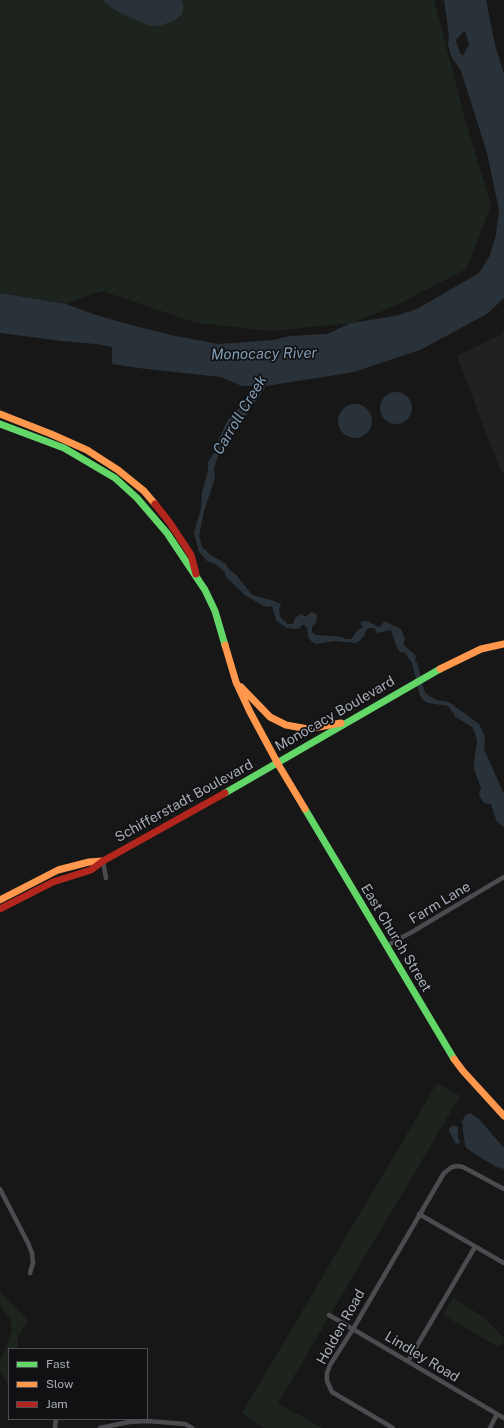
<!DOCTYPE html>
<html>
<head>
<meta charset="utf-8">
<style>
	body { margin:0 }
	#map { position:relative; width:504px; height:1428px; overflow:hidden; background:#171717; font-family:"Public Sans",sans-serif }
	canvas { display:block }
	.legend { position:absolute; left:8px; top:1348px; width:140px; height:72px; box-sizing:border-box; background:#111113; border:1px solid #4d4f55; margin:0; padding:5px 7px; list-style:none; font-size:12px; color:#a8adb8 }
	.legend li { display:flex; align-items:center; gap:8px; height:20px }
	.legend b { width:20px; border:1px solid #4d4f55 }
</style>
</head>
<body>
<div id="map">
<canvas width="504" height="1428"></canvas>
<ul class="legend">
<li><b style="height:5px;background:#63d668"></b>Fast</li>
<li><b style="height:5px;background:#ff974d"></b>Slow</li>
<li><b style="height:5px;background:#b3261e"></b>Jam</li>
</ul>
</div>
<script>
const c = document.querySelector('canvas').getContext('2d');
c.lineJoin = 'round';
function fill(path, color) { c.fillStyle = color; c.fill(path, 'evenodd'); }
const poly = rows => new Path2D(rows.map(r => 'M' + r).join(''));
function trace(path, color, width, dash) { c.strokeStyle = color; c.lineWidth = width; c.lineCap = dash ? 'butt' : 'round'; c.setLineDash(dash || []); c.stroke(path); }
function label(font, color, halo, rows, align = 'center') {
  c.font = font + ' "Public Sans",sans-serif'; c.lineWidth = 3.5; c.setLineDash([]); c.textBaseline = 'middle'; c.strokeStyle = halo; c.fillStyle = color; for (const [text, x, y, turn = 0] of rows) {
    c.save(); c.translate(x, y); c.rotate((+turn || 0) * Math.PI / 180); c.textAlign = isNaN(turn) ? turn : align; if (halo) c.strokeText(text, 0, 0); c.fillText(text, 0, 0); c.restore();
  }
}
const built = poly([
	[504,330,504,474,501,472,457,356,500,335]
]);
const green = poly([
	[0,0,434,0,465,119,491,205,466,269,395,306,351,323,272,331,197,323,102,291,67,303,66,304,0,293],
	[437,1083,460,1096,278,1403,322,1428,264,1428,242,1413],
	[0,1292,28,1320,18,1337,18,1349,9,1349,9,1386,2,1375,0,1369,0,1362,12,1330,10,1319,0,1306],
	[453,1298,485,1318,502,1336,504,1340,502,1345,498,1347,443,1315]
]);
const water = poly([
	[102,0,181,0,183,4,183,10,181,15,176,20,162,25,153,26,147,25,115,10],
	[444,0,486,0,495,45,504,74,504,298,487,314,420,350,354,372,266,386,218,456,214,468,215,478,204,511,199,536,202,547,211,555,226,564,228,568,237,576,252,595,271,600,279,603,281,605,279,609,281,618,288,624,293,624,295,618,301,614,304,616,307,616,311,612,315,613,317,615,316,623,312,627,312,632,314,634,317,635,342,637,345,639,351,639,357,631,363,627,361,625,361,622,368,621,378,627,381,626,384,621,401,629,405,639,403,644,416,656,415,661,417,662,424,690,426,694,436,700,449,702,479,724,485,736,484,749,504,794,504,827,497,822,491,804,484,803,479,795,481,788,474,769,474,762,477,741,475,733,472,727,454,716,454,714,448,706,428,703,423,700,420,696,412,663,405,653,400,652,396,646,391,630,377,633,374,628,369,628,366,630,364,636,358,642,354,643,334,641,316,644,312,642,308,637,307,627,304,625,302,625,300,628,295,629,287,628,279,623,276,620,272,606,266,607,246,596,226,577,225,573,217,565,207,561,199,552,194,533,201,508,202,492,208,471,208,462,217,449,218,441,227,421,246,401,255,390,256,386,242,386,220,377,138,368,112,364,112,347,96,344,62,341,0,333,0,293,66,304,96,315,127,324,175,336,219,344,273,340,290,336,327,334,351,323,395,316,417,309,479,273,490,255,496,235,499,210,487,153,470,99,461,71,451,56,448,44,449,36],
	[465,31,469,44,463,56,460,53,456,41,457,38],
	'380 408a16 16 0 1 1 32 0a16 16 0 1 1-32 0Z',
	'338 421a17 17 0 1 1 34 0a17 17 0 1 1-34 0Z',
	[470,1113,478,1118,504,1148,504,1169,496,1167,469,1150,465,1146,462,1121,466,1115],
	[453,1125,458,1127,458,1137,460,1143,456,1144,449,1131,449,1129]
]);
const street = poly([
	[103,861,106,878],
	[386,946,412,932,504,877],
	[0,1189,28,1243,32,1253,33,1263,30,1273],
	[419,1214,504,1263],
	[329,1315,504,1418],
	[408,1361,475,1247],
	[55,1428,56,1419],
	[100,1428,129,1422,147,1421,185,1424,192,1428],
	[393,1428,332,1392,327,1381,327,1373,330,1365,353,1329,444,1173,452,1167,458,1166,463,1167,504,1189],
	[490,1428,497,1414]
]);
const fast = poly([
	[0,424,64,448,115,478,137,498,167,533,205,590,215,611,225,645],
	[225,793,440,669],
	[305,809,454,1059]
]);
const slow = poly([
	[0,414,51,434,87,450,118,470,144,491,155,504],
	[225,645,236,682,250,712,278,764,305,809],
	[440,669,481,649,504,644],
	[241,687,270,717,286,725,308,729,341,723],
	[0,900,58,870,89,862,102,861],
	[454,1059,463,1071,504,1116]
]);
const jam = poly([
	[155,504,170,523,191,555,196,574],
	[0,909,53,882,91,870,103,861,225,793]
]);
const streetNames = [
	["Monocacy Boulevard",335,714,-30],
	["Schifferstadt Boulevard",184,801,-29],
	["Farm Lane",440,903,-31],
	["East Church Street",396,938,59],
	["Holden Road",341,1327,-61],
	["Lindley Road",422,1357,31]
];
const waterNames = [
	["Monocacy River",264,354,-1],
	["Carroll Creek",240,415,-59]
];
fill(built, '#212123');
fill(green, '#1d241e');
fill(water, '#2a3239');
trace(street, '#4b4c50', 4.5);
trace(fast, '#63d668', 7);
trace(slow, '#ff974d', 7);
trace(jam, '#b3261e', 7);
label('14px', '#a8adb8', '#111113', streetNames);
label('italic 15px', '#7f9bb3', '#111113', waterNames);
</script>
</body>
</html>
